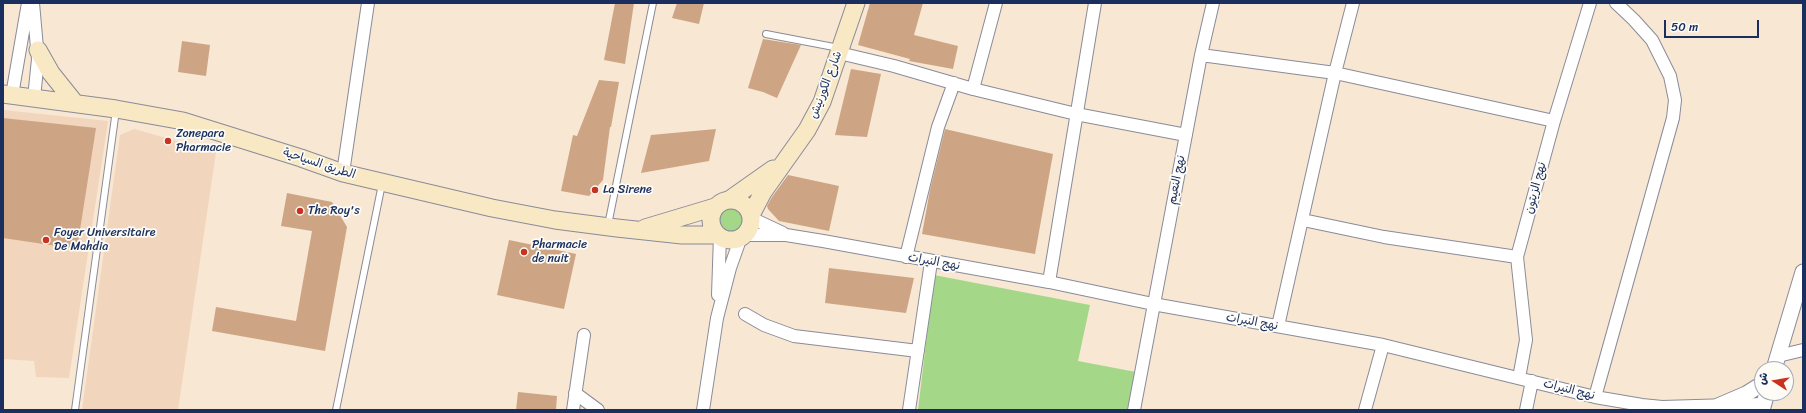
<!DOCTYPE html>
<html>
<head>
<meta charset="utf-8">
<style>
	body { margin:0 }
	#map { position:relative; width:1806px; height:413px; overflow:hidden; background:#f8e7d3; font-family:Sriracha,"Playpen Sans Arabic",sans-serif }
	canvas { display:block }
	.frame { position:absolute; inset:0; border:4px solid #1b2f5e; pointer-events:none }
	.north { position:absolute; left:1754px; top:361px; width:40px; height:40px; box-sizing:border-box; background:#fdfcf7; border:1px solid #a3aaba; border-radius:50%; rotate:282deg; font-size:11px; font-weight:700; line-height:16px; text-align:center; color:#1b2f5e }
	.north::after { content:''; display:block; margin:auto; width:14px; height:18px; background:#c8321e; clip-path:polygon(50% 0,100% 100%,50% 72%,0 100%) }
	.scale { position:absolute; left:1664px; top:20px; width:95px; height:18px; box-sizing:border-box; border:2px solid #1b2f5e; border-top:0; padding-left:5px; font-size:12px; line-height:14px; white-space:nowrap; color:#1b2f5e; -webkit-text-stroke:3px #fdfcf7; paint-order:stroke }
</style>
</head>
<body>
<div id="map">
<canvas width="1806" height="413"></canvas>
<div class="frame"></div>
<div class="north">ش</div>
<div class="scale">50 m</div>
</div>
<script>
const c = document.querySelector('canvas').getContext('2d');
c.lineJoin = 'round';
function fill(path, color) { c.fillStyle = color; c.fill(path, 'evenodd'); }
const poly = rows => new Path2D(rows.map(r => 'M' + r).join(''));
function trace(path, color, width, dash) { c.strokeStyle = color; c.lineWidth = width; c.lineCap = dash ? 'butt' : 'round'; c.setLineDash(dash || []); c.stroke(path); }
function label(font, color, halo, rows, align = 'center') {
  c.font = font + ' Sriracha,"Playpen Sans Arabic",sans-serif'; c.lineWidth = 3.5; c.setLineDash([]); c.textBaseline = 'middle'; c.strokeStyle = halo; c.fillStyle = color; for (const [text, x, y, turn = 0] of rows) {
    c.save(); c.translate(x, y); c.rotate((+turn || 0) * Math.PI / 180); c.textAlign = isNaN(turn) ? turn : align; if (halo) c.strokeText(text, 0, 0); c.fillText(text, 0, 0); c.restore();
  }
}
const built = poly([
	[3,110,108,121,69,378,36,377,34,361,3,359],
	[134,129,216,152,178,410,82,410,120,135]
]);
const green = poly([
	'717 221a13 13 0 1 1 26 0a13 13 0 1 1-26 0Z',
	[934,275,1090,305,1078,361,1136,372,1127,410,918,410]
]);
const building = poly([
	[615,3,634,3,625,64,604,60],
	[677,3,704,3,699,24,672,18],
	[870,3,923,3,914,35,958,46,953,69,909,61,910,59,858,45],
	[763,39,801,45,777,98,763,92,748,88],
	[182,41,210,45,206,76,178,72],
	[851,69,881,74,867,137,835,135],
	[599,80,619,82,611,127,610,127,603,180,589,196,561,191,573,135,577,136],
	[3,118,96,128,77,249,3,238],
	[716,129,709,161,641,173,651,135],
	[945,129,1053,154,1035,254,922,234,930,190],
	[788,175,839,186,829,231,779,221,768,209,767,206,772,197],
	[287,193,332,202,347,227,325,351,212,331,216,307,296,321,312,231,281,226],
	[509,240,576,254,564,309,497,295],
	[829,268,914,278,906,313,825,303],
	[518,392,557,396,556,410,516,410]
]);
const service = poly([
	[766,34,839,48],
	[608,225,653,3],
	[75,410,116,110],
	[336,410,382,184]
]);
const minor = poly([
	[33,3,38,59,34,98],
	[996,3,973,89,1076,114,1186,135],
	[839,53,894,66,973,89],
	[1201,55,1335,73,1554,121],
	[12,95,28,3],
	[343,173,368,3],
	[751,218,783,233],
	[1303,220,1384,237,1517,257],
	[744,235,786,235,823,241,1049,282,1153,304,1383,345,1595,397,1642,405,1662,407,1764,404],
	[906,257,938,127,954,83],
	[1049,282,1095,3],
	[718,295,720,236],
	[745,314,764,325,794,336,918,351],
	[1278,326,1335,73,1353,3],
	[1778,356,1803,350],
	[1519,378,1526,340,1517,257,1554,121,1590,3],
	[575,393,598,410],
	[1595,397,1673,118,1675,100,1670,76,1652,40,1634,20,1616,3],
	[573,410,584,335],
	[703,410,717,318,730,268,741,237],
	[909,410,931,262],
	[1134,410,1201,55,1213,3],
	[1365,410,1383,345],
	[1526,410,1532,381]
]);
const tertiary = poly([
	[1774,369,1803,272],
	[1718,406,1746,394,1762,384],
	[1762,410,1767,393]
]);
const secondary = poly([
	[38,50,51,73,75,103],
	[3,94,116,109,183,121,301,158,343,173,492,208,555,220,617,228,682,235,718,235],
	'711 220a20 20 0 1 1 40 0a20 20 0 1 1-40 0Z',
	[729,200,773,169],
	[751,215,763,192,807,130,822,102,856,3],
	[645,228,715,207]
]);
const markers = [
	[168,141,4,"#c8321e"],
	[595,190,4,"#c8321e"],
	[300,211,4,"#c8321e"],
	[46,240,4,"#c8321e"],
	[524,252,4,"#c8321e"]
];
const streetNames = [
	["شارع الكورنيش",826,85,-69],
	["الطريق السياحية",319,164,18],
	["نهج النعيم",1177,180,-79],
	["نهج الزيتون",1536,188,-75],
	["نهج النيرات",934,262,10],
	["نهج النيرات",1252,322,10],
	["نهج النيرات",1569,390,14]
];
const poiNames = [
	["Zonepara",176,134],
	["Pharmacie",176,148],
	["La Sirene",603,190],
	["The Roy's",308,211],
	["Foyer Universitaire",54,233],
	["De Mahdia",54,247],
	["Pharmacie",532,245],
	["de nuit",532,259]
];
fill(built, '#f1d5bd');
fill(green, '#a4d888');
fill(building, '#cda585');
trace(service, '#8a8b98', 8);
trace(minor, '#8a8b98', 14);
trace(tertiary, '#8a8b98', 17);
trace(secondary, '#8a8b98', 19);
trace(service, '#fff', 6);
trace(minor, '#fff', 12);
trace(tertiary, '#fff', 15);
trace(secondary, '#f8e8c3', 17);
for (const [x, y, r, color] of markers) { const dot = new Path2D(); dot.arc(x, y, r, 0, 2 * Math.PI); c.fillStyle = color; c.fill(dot); trace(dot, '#fdfcf7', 1.5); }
label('12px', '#1b2f5e', '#fdfcf7', streetNames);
label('12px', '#1b2f5e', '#fdfcf7', poiNames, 'left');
</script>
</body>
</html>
